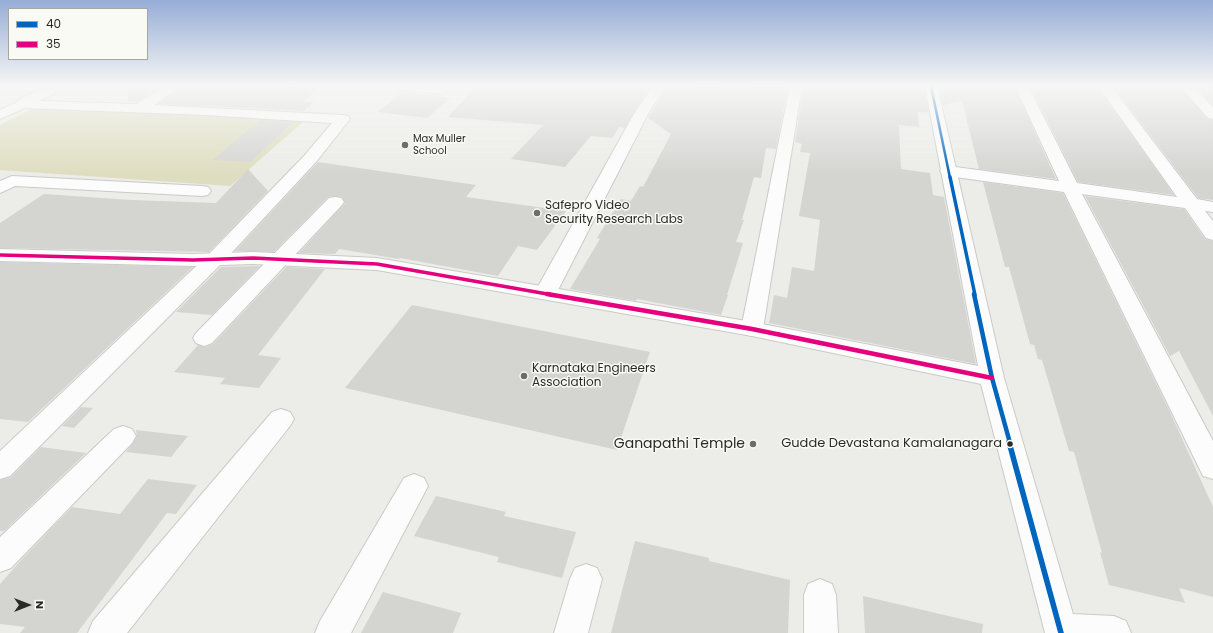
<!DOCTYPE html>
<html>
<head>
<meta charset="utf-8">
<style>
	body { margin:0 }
	#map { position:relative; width:1213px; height:633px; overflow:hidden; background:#ecece8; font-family:Poppins,sans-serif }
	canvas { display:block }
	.legend { position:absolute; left:8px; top:8px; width:140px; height:52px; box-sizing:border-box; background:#fafaf4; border:1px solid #a6a6a2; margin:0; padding:5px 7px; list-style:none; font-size:12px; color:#292927 }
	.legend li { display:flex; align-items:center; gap:8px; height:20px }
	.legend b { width:20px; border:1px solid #a6a6a2 }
	.north { position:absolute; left:8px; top:585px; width:40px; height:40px; -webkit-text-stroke:3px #fafaf4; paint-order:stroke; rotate:90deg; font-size:11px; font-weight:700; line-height:16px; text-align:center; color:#292927 }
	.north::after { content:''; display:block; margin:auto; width:14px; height:18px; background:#292927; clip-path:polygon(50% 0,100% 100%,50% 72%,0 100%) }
</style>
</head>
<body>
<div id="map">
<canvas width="1213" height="633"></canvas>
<ul class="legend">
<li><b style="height:5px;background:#0065bd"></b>40</li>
<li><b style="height:5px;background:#e5007d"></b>35</li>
</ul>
<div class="north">N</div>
</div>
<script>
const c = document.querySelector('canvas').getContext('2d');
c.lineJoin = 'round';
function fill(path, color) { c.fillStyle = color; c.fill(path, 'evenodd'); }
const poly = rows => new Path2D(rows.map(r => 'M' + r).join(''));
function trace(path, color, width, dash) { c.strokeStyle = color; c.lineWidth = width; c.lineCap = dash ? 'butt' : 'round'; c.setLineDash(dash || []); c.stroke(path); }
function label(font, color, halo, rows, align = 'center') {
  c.font = font + ' Poppins,sans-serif'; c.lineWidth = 3; c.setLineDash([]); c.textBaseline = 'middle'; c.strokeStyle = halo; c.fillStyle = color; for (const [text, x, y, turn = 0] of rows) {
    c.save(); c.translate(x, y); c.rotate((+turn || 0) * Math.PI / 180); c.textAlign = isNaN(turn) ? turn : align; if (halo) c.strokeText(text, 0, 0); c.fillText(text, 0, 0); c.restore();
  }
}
const green = poly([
	[38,106,304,121,230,186,0,170,0,125]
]);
const building = poly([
	[128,86,163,86,136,102,128,102],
	[182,86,269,86,319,88,303,102,314,102,304,111,158,104],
	[476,86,651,86,625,128,619,127,612,138,591,136,565,167,511,159,543,125,448,117],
	[667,86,788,87,776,149,766,148,761,178,754,177,742,220,744,220,736,242,743,243,727,295,728,295,721,315,637,299,636,301,570,289,600,239,597,238,621,199,631,201,640,186,643,187,671,134,648,118],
	[814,86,924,86,929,113,918,112,919,127,899,125,901,169,930,173,933,195,944,197,976,364,769,323,774,295,787,298,792,267,814,271,820,220,799,216,810,153,800,152,802,144,795,142,803,89,814,90],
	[939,86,1014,86,1056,179,979,169,962,101,943,105],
	[1030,86,1097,86,1174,195,1078,182],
	[1113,86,1179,86,1207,119,1213,120,1213,200,1198,198],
	[1195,86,1213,86,1213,105],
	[403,92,450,98,427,118,377,112],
	[260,120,293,122,250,162,213,160],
	[318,162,476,185,466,197,566,211,537,250,518,246,498,276,400,258,399,259,339,249,335,254,299,253,345,203,342,197,335,196,328,197,274,252,235,251],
	[248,169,268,191,209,252,0,248,0,223,44,194,131,200,216,203],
	[983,182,1063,193,1169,410,1213,507,1213,597,1179,588,1185,603,1109,585,1100,552,1102,553,1074,452,1069,451,1042,360,1038,359,1034,345,1030,344,1009,267,1005,267],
	[1085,196,1184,209,1205,239,1213,241,1213,416,1179,351,1170,356],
	[0,262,193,267,28,422,0,419],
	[260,266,212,315,176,312,221,267],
	[286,267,325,269,258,355,281,358,259,388,220,384,225,378,174,372,198,345,205,347,213,344],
	[412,305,650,352,617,450,345,388],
	[81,407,93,408,74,428,62,426],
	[136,430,188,436,171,457,126,452,137,437],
	[41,447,86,453,4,531,0,531,0,480,11,477],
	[148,479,197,485,176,514,167,513,77,633,20,633,25,627,0,624,0,584,23,558,72,507,120,514],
	[436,496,506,512,504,516,576,532,562,578,497,562,499,557,414,536],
	[635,541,709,558,709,561,790,580,788,633,611,633],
	[383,592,461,613,453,633,361,633],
	[863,596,983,624,982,633,865,633]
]);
const minor = poly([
	[47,86,64,86,63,89,39,101,136,104,166,86,181,86,154,105,343,115,348,116,350,119,316,162,221,264,10,476,0,479,0,451,207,256,304,156,332,123,206,115,22,108,17,107,15,104,20,99,47,86],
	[398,86,441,86,446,87,448,90,446,93,441,94,404,90,399,89,398,86],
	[653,86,666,86,649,112,557,292,553,297,546,298,539,297,535,292,635,112,653,86],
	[790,86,802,86,763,329,760,334,752,336,744,334,741,329,790,86],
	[1015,86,1028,86,1077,183,1177,197,1098,86,1111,86,1197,199,1213,202,1213,212,1205,211,1213,221,1213,240,1206,238,1185,208,1082,194,1213,441,1213,479,1203,476,1064,192,948,176,942,174,940,171,942,168,948,166,1059,181,1015,86],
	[1180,86,1193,86,1213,107,1213,119,1208,118,1180,86],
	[12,176,202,186,208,187,211,191,208,195,202,196,15,186,0,193,0,181,12,176],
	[335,197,341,198,344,202,341,206,212,343,204,346,196,343,193,338,196,333,329,198,335,197],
	[281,409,290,412,294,419,290,426,127,633,88,633,93,621,272,412,281,409],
	[123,426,132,429,136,436,132,443,11,568,0,572,0,537,114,429,123,426],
	[414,474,424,478,428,486,351,633,315,633,320,621,404,478,414,474],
	[586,564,597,568,602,579,588,633,554,633,570,579,575,568,586,564],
	[820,579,832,584,836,595,838,633,804,633,804,595,808,584,820,579]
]);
const tertiary = poly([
	[925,86,937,86,1004,378,1073,614,1114,616,1126,621,1131,633,1045,633,981,384,752,336,377,270,253,264,193,266,0,261,0,249,193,254,253,252,377,258,752,322,978,366,925,86],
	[22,100,27,101,29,104,27,107,0,119,0,110,22,100]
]);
const bus1Far3 = poly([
	[931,86,950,178]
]);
const bus1Far2 = poly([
	[950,177,975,295]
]);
const bus1Far1 = poly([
	[974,294,992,378,1010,443]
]);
const bus1 = poly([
	[1009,442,1061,633]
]);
const bus2Far1 = poly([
	[0,255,193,260,253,258,377,264,553,295]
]);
const bus2 = poly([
	[547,294,752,329,992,378]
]);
const markers = [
	[405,145,4,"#6d6d6b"],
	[537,213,4,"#6d6d6b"],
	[524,376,4,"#6d6d6b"],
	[753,444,4,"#6d6d6b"],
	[1010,444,3.5,"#292927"]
];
const farPoinames = [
	["Max Muller",413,139],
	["School",413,151]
];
const poiNames = [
	["Safepro Video",545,206],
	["Security Research Labs",545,220],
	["Karnataka Engineers",532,369],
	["Association",532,383]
];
const nearBusnames = [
	["Gudde Devastana Kamalanagara",1002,444]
];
const nearPoinames = [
	["Ganapathi Temple",745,444]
];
fill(green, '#deddc0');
fill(building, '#d4d4d1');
trace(minor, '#cacac7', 2);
trace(tertiary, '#cacac7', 2);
fill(minor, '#fcfcfc');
fill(tertiary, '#fcfcfc');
trace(bus1Far3, '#0065bd', 2.5);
trace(bus1Far2, '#0065bd', 3.5);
trace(bus1Far1, '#0065bd', 4.5);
trace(bus1, '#0065bd', 5.5);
trace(bus2Far1, '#e5007d', 3.5);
trace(bus2, '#e5007d', 4.5);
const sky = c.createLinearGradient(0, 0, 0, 175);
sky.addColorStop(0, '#97add7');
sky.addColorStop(0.49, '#f6f6f5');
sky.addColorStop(1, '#f6f6f500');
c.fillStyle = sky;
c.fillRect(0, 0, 1213, 175);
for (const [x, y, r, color] of markers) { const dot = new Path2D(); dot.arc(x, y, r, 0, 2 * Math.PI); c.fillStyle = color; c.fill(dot); trace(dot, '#fafaf4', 1.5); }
label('10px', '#292927', '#fafaf4', farPoinames, 'left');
label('12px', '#292927', '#fafaf4', poiNames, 'left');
label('13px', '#292927', '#fafaf4', nearBusnames, 'right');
label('14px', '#292927', '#fafaf4', nearPoinames, 'right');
</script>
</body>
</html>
